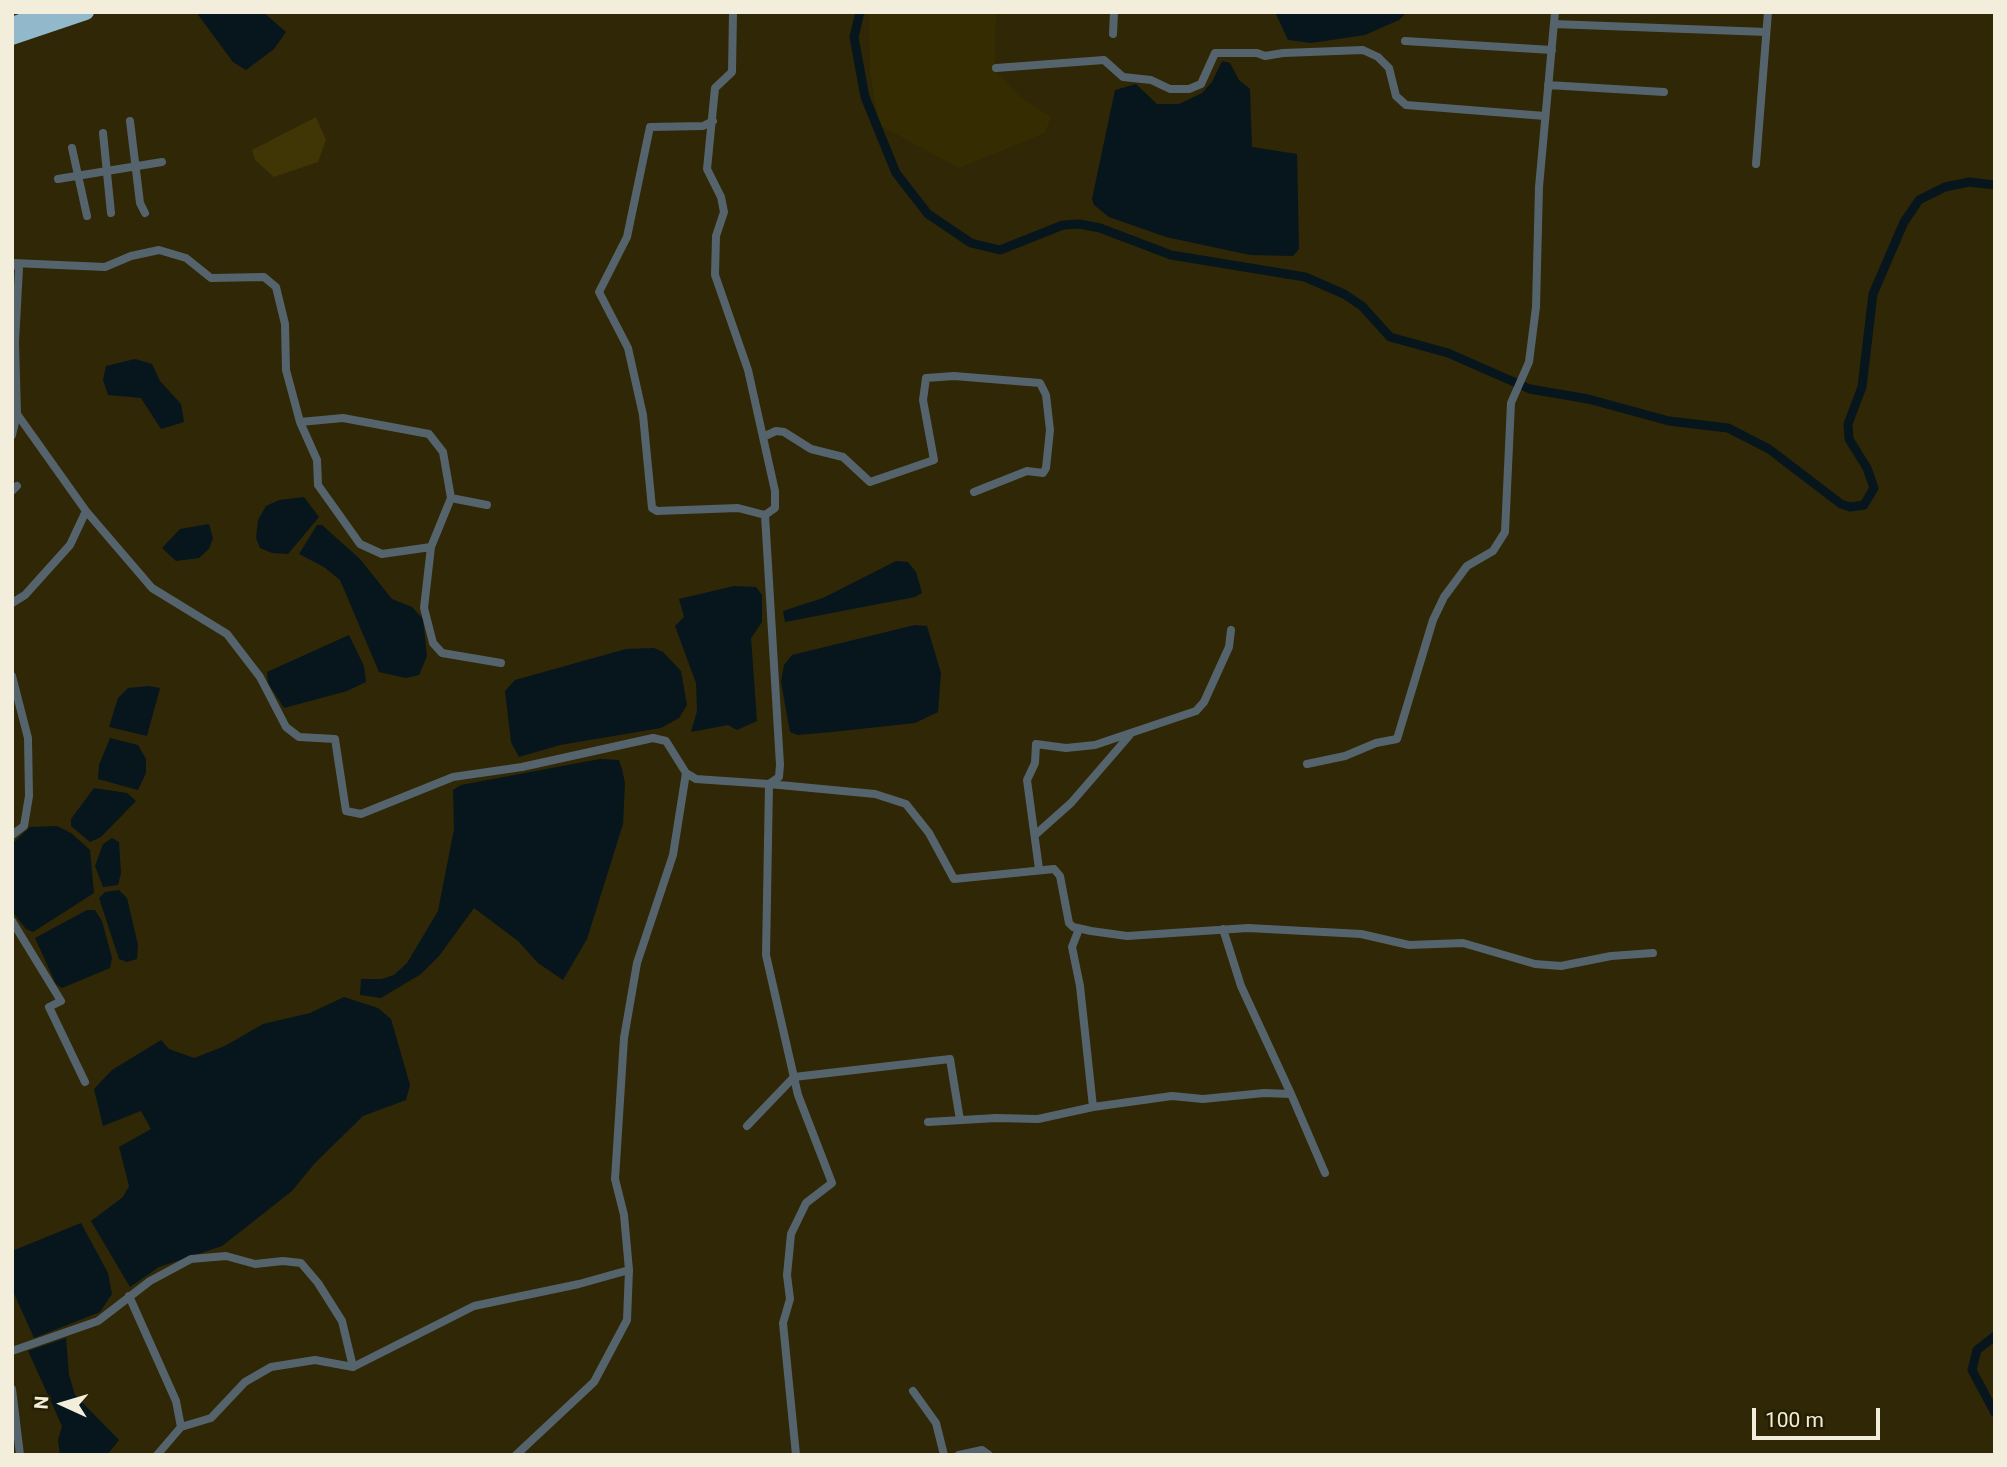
<!DOCTYPE html>
<html>
<head>
<meta charset="utf-8">
<style>
	body { margin:0 }
	#map { position:relative; width:2007px; height:1467px; overflow:hidden; background:#2f2706; font-family:Roboto,sans-serif }
	canvas { display:block }
	.frame { position:absolute; inset:0; border:14px solid #f3eedc; pointer-events:none }
	.north { position:absolute; left:28px; top:1369px; width:70px; height:70px; -webkit-text-stroke:5px #251e00; paint-order:stroke; rotate:274deg; font-size:19px; font-weight:700; line-height:28px; text-align:center; color:#f3eedc }
	.north::after { content:''; display:block; margin:auto; width:24px; height:32px; background:#f3eedc; clip-path:polygon(50% 0,100% 100%,50% 72%,0 100%) }
	.scale { position:absolute; left:1752px; top:1408px; width:128px; height:32px; box-sizing:border-box; border:4px solid #f3eedc; border-top:0; padding-left:9px; font-size:21px; line-height:24px; white-space:nowrap; color:#f3eedc; -webkit-text-stroke:5px #251e00; paint-order:stroke }
</style>
</head>
<body>
<div id="map">
<canvas width="2007" height="1467"></canvas>
<div class="frame"></div>
<div class="north">N</div>
<div class="scale">100 m</div>
</div>
<script>
const c = document.querySelector('canvas').getContext('2d');
c.lineJoin = 'round';
function fill(path, color) { c.fillStyle = color; c.fill(path, 'evenodd'); }
const poly = rows => new Path2D(rows.map(r => 'M' + r).join(''));
function trace(path, color, width, dash) { c.strokeStyle = color; c.lineWidth = width; c.lineCap = dash ? 'butt' : 'round'; c.setLineDash(dash || []); c.stroke(path); }
const built = poly([
	[869,12,996,12,995,71,1020,97,1051,117,1045,133,959,168,879,125,870,72]
]);
const green = poly([
	[316,117,326,140,318,162,274,177,255,160,252,150]
]);
const water = poly([
	[196,12,263,12,286,32,274,49,246,70,233,62],
	[1275,12,1407,12,1399,20,1365,35,1311,43,1288,40],
	[1222,61,1230,63,1239,80,1250,89,1252,147,1297,154,1299,249,1293,256,1250,255,1166,237,1109,217,1094,205,1092,199,1115,90,1136,84,1157,104,1179,104,1202,93,1212,82],
	[135,359,152,364,160,381,181,404,184,422,161,429,141,398,108,395,103,380,106,366],
	[304,497,319,517,288,554,272,553,260,548,256,538,258,520,266,506,279,500],
	[209,524,213,538,209,549,199,558,176,561,162,548,180,529],
	[317,525,322,525,360,559,392,599,412,607,423,619,427,656,419,675,406,678,379,672,340,580,324,567,299,554],
	[896,561,908,562,916,572,922,593,915,597,785,622,783,611,823,598],
	[734,586,756,587,762,595,762,622,751,638,757,721,737,730,728,725,691,732,697,711,696,683,675,626,684,617,679,599],
	[915,625,927,626,941,673,938,712,915,723,832,732,798,735,790,732,781,682,784,665,792,655],
	[349,635,364,666,366,682,347,691,284,708,268,683,267,672],
	[654,648,663,652,681,671,687,705,679,718,661,728,560,745,519,757,511,742,505,691,515,680,626,649],
	[149,686,160,688,147,736,109,727,118,698,128,688],
	[110,738,138,745,146,759,146,773,138,790,98,779,99,765],
	[600,759,619,760,622,769,625,783,623,824,587,939,563,980,538,963,518,941,474,908,439,956,421,974,381,998,360,995,361,979,382,979,394,975,407,963,438,911,454,829,453,790,461,785],
	[94,788,127,793,136,801,101,837,90,842,71,826,71,819],
	[57,826,71,833,90,850,94,893,33,932,26,929,12,911,12,844,30,827],
	[112,838,119,842,121,873,118,885,103,887,95,866,103,844],
	[119,890,127,898,138,945,137,959,127,962,119,959,99,898,105,892],
	[87,910,95,910,102,921,112,958,110,968,62,988,56,984,35,938],
	[344,997,378,1008,391,1019,410,1085,406,1100,363,1116,315,1163,292,1191,222,1246,159,1267,130,1287,91,1221,123,1197,129,1186,119,1147,151,1129,141,1111,103,1126,94,1089,112,1070,161,1040,169,1049,194,1058,225,1046,263,1024,310,1013],
	[81,1223,108,1273,112,1294,100,1312,34,1338,12,1289,12,1251],
	[66,1338,69,1375,75,1395,119,1440,107,1455,60,1455,58,1440,62,1426,28,1351]
]);
const canal = poly([
	[860,12,854,37,865,97,896,173,928,214,971,243,1000,250,1063,225,1079,224,1100,228,1171,255,1305,277,1344,294,1362,306,1390,337,1448,353,1530,389,1588,399,1669,421,1728,428,1769,449,1841,504,1850,507,1864,505,1874,488,1867,468,1849,439,1848,424,1862,387,1873,294,1904,222,1919,200,1945,187,1969,182,1995,185],
	[1995,1336,1977,1350,1972,1370,1995,1413]
]);
const street = poly([
	[733,12,732,72,715,88,707,169,721,197,724,212,716,236,715,275,748,370,775,491,775,508,765,515],
	[1554,24,1766,32],
	[1113,34,1114,12],
	[1405,41,1552,50],
	[996,68,1104,60,1123,77,1151,80,1170,89,1189,89,1201,84,1215,53,1257,53,1265,56,1283,53,1363,50,1378,57,1389,68,1396,96,1406,105,1545,116],
	[1548,85,1664,92],
	[130,121,140,203,145,213],
	[713,121,703,126,650,127,627,237,599,292,628,348,643,415,652,508,657,511,738,508,765,515,780,765,779,777,769,784,875,794,906,804,929,833,954,879,1054,869,1060,876,1069,923,1073,927,1091,931,1127,936,1248,928,1361,934,1409,945,1463,943,1535,964,1561,966,1611,956,1653,953],
	[103,133,111,213],
	[72,148,87,216],
	[1756,164,1768,12],
	[58,179,162,162],
	[12,263,19,268,15,342,17,414,12,435],
	[13,263,105,267,131,256,159,250,186,258,211,278,264,277,276,287,285,324,286,370,300,422,343,418,429,434,443,452,451,498,487,505],
	[300,422,317,460,318,485,360,544,382,554,431,547],
	[763,437,776,431,784,432,811,449,843,457,870,482,934,460,923,400,926,378,954,376,1040,383,1046,395,1050,430,1046,468,1043,473,1027,471,974,492],
	[12,491,17,486],
	[451,498,431,547,424,608,433,643,442,653,501,663],
	[86,511,152,588,227,634,260,677,286,727,299,737,335,739,346,811,361,814,453,777,522,767,653,738,666,741,686,773,696,779,769,784,766,955,798,1095,832,1183,806,1203,791,1234,787,1275,790,1299,783,1323,796,1455],
	[12,603,25,595,70,545,86,511,17,414],
	[12,676,28,738,29,796,24,826,12,835],
	[1307,764,1345,756,1376,743,1397,739,1433,620,1444,597,1467,566,1493,551,1505,532,1511,403,1529,362,1536,307,1539,187,1555,12],
	[1035,835,1071,803,1129,736],
	[1039,869,1027,780,1035,763,1036,744,1066,748,1095,745,1196,711,1204,702,1229,647,1231,630],
	[12,921,61,1001,49,1007,85,1082],
	[1079,929,1072,947,1080,986,1093,1107],
	[1223,929,1241,986,1291,1094],
	[928,1122,996,1118,1038,1119,1093,1107,1172,1096,1203,1099,1264,1093,1291,1094,1325,1173],
	[747,1126,794,1077,950,1059,960,1120],
	[129,1296,176,1401,181,1427,157,1455],
	[12,1351,98,1321,150,1281,191,1259,226,1256,255,1264,283,1261,301,1263,318,1283,342,1321,353,1367],
	[12,1389,20,1455],
	[913,1391,936,1423,944,1455],
	[181,1427,211,1418,245,1382,271,1367,315,1360,353,1367,474,1306,579,1284,629,1270],
	[516,1455,594,1382,627,1320,629,1270,624,1215,615,1179,624,1038,637,963,673,855,686,773],
	[959,1455,982,1450,989,1455]
]);
const highway = poly([
	[12,25,48,12],
	[12,37,86,12]
]);
fill(built, '#362c01');
fill(green, '#403504');
fill(water, '#07161c');
trace(canal, '#07161c', 9);
trace(street, '#55646c', 8);
trace(highway, '#92b8cb', 16);
</script>
</body>
</html>
